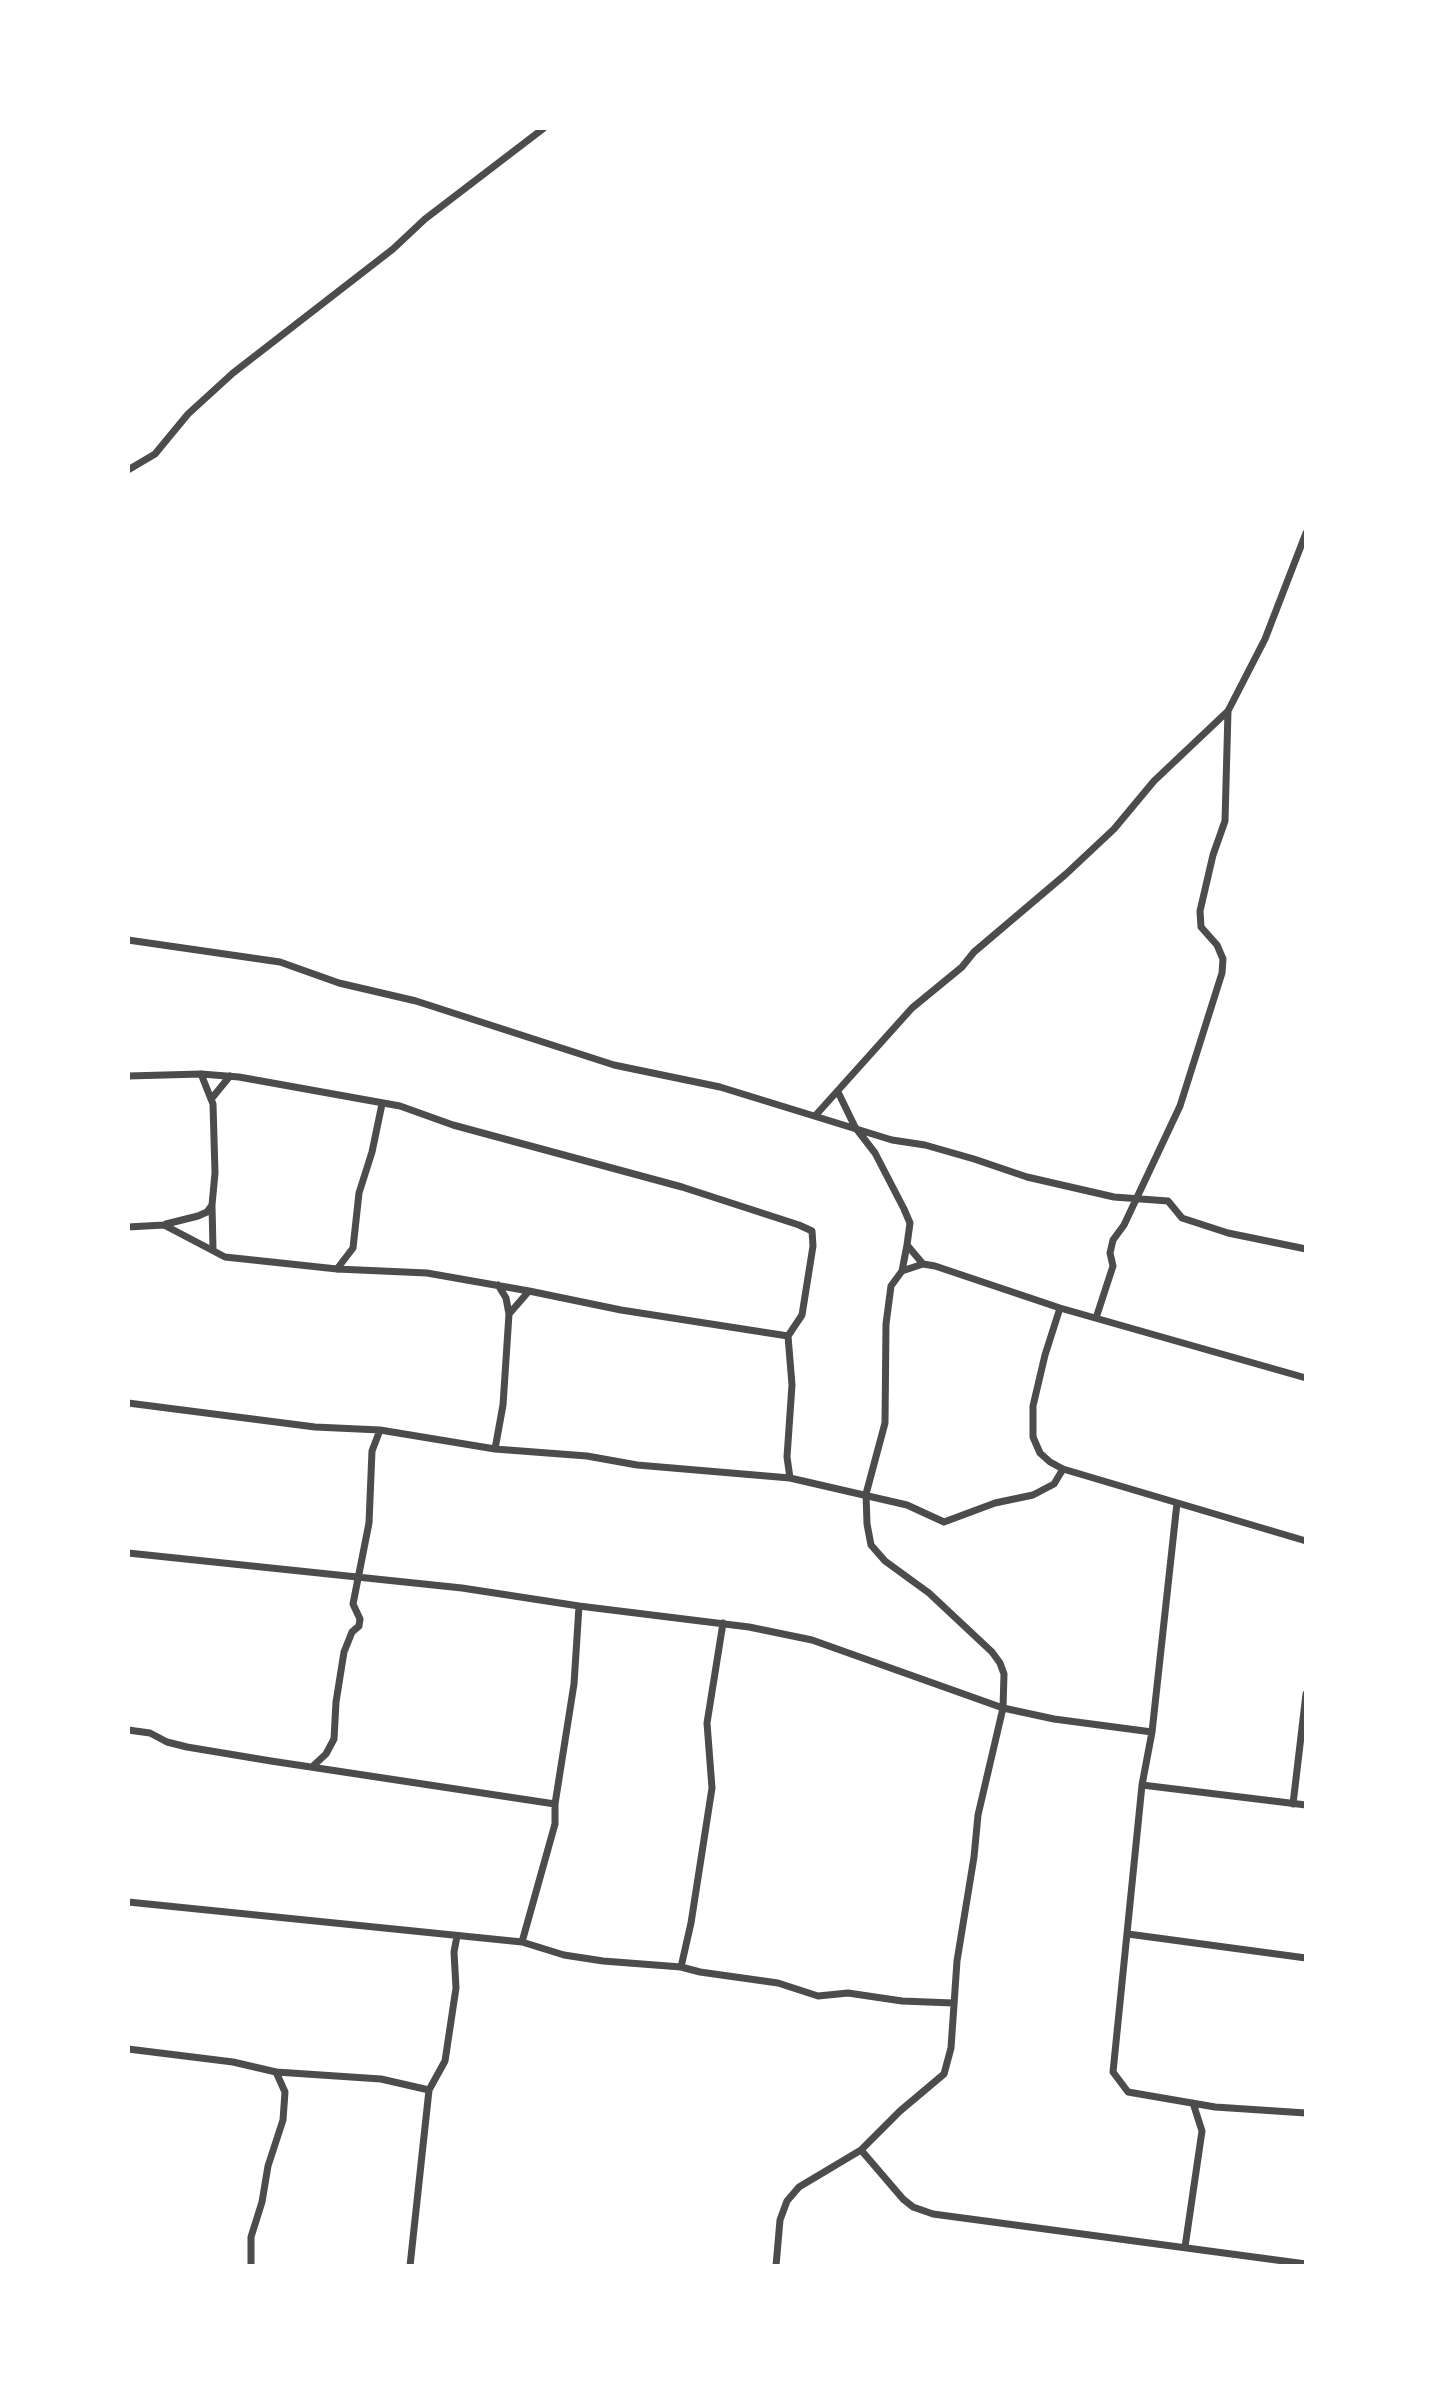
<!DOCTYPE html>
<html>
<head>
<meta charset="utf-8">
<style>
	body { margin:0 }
	#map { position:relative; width:1434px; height:2394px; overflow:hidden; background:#fff; font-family:Poppins,sans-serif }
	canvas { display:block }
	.frame { position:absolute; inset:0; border:130px solid #fff; pointer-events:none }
</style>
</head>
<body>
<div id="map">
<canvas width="1434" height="2394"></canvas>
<div class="frame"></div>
</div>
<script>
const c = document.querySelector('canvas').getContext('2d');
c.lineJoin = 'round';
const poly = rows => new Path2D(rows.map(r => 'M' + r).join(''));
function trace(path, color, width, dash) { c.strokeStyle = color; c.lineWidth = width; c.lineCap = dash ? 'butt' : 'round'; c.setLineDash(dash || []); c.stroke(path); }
const minor = poly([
	[128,470,155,454,188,414,233,373,393,249,425,219,544,128],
	[128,940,280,962,339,983,416,1001,614,1065,720,1087,892,1140,925,1145,974,1159,1027,1177,1114,1197,1168,1201,1182,1218,1228,1233,1306,1249],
	[128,1076,201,1074,239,1077,400,1106,453,1125,682,1187,799,1225,812,1231,813,1246,802,1315,788,1336],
	[838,1092,855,1127,875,1153,904,1209,910,1223,907,1245,923,1264],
	[212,1098,230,1076],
	[815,1116,912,1008,962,967,974,952,1066,874,1114,829,1154,781,1228,711,1265,639,1306,533],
	[212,1205,213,1249],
	[166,1224,198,1216,207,1212,212,1205,215,1173,213,1104,201,1074],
	[128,1227,164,1225,225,1257,337,1269,427,1273,529,1291,509,1314],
	[337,1269,353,1248,359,1193,372,1152,382,1104],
	[902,1271,907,1245],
	[529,1291,621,1310,788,1336,792,1385,787,1457,790,1478],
	[1060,1308,1045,1355,1033,1406,1033,1437,1040,1453,1050,1462,1063,1469,1306,1541],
	[1096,1318,1113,1266,1110,1253,1113,1240,1124,1225,1180,1106,1222,973,1223,959,1217,945,1201,927,1200,911,1213,855,1225,821,1228,711],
	[128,1403,315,1427,380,1430,495,1449,587,1456,637,1465,790,1478,907,1505,944,1522,995,1503,1033,1495,1054,1484,1063,1469],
	[495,1449,503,1405,509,1314,506,1298,498,1285],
	[1177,1503,1152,1732,1142,1785,1113,2072,1128,2092,1215,2107,1306,2113],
	[128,1553,462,1588,579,1606,749,1627,812,1640,1003,1708,1054,1719,1152,1732],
	[128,1730,150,1733,167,1742,187,1747,271,1761,555,1804],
	[313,1766,326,1754,334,1739,336,1702,344,1652,352,1632,359,1626,360,1619,353,1604,369,1523,372,1451,380,1430],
	[1142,1785,1306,1805],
	[1293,1804,1306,1694],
	[128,1902,522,1942,564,1955,603,1961,681,1967,700,1972,778,1983,818,1996,848,1993,902,2001,953,2003],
	[1128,1934,1306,1958],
	[522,1942,555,1824,555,1804,574,1684,579,1606],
	[681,1967,691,1923,712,1788,707,1723,723,1623],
	[128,2049,233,2062,276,2072,381,2079,429,2090],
	[861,2150,903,2199,913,2207,933,2214,1306,2264],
	[1185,2247,1202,2131,1193,2103],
	[251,2266,251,2237,262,2202,268,2166,283,2120,285,2092,276,2072],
	[410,2266,429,2090,445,2061,456,1988,454,1952,457,1936],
	[776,2266,780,2220,787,2201,799,2187,861,2150,900,2111,944,2074,951,2048,957,1961,974,1857,978,1815,1003,1708,1004,1674,1000,1663,992,1652,929,1593,885,1561,871,1545,867,1524,866,1494,885,1423,886,1324,891,1286,902,1271,923,1264,935,1266,1060,1308,1306,1378]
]);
trace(minor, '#4c4c4c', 7);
</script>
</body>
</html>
